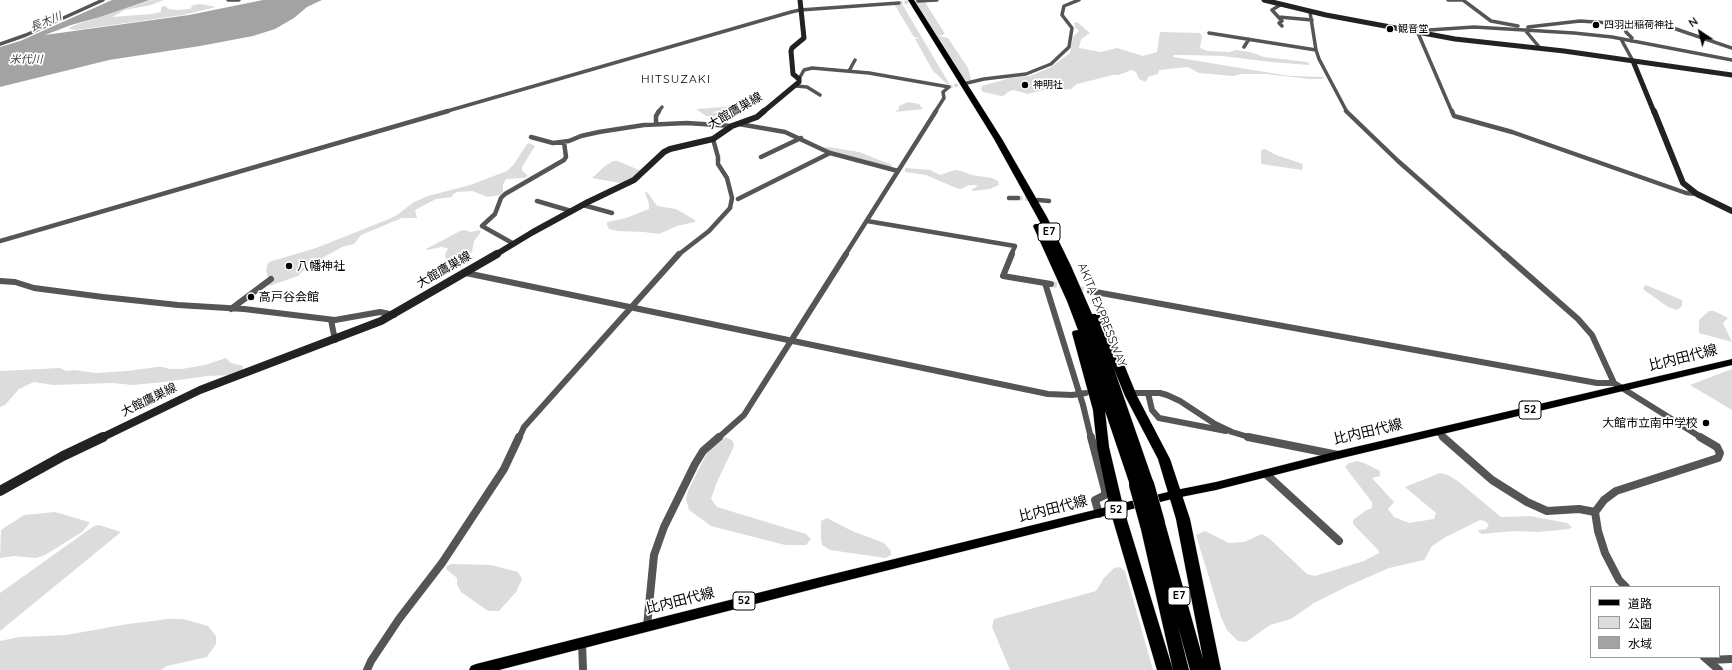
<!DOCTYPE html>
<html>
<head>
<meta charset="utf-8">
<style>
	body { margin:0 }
	#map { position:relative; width:1732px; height:670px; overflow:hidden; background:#fff; font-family:Quicksand,"Noto Sans JP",sans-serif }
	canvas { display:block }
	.legend { position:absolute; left:1590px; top:586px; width:130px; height:72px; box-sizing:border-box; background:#fff; border:1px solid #999; margin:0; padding:5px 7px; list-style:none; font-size:12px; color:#000 }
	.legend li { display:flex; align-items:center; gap:8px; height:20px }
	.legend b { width:20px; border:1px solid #999 }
	.north { position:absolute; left:1680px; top:12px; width:40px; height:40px; -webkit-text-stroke:3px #fff; paint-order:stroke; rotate:325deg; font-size:11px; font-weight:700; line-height:16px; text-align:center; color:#000 }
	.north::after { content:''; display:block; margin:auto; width:14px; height:18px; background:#000; clip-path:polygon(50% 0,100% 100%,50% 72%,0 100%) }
</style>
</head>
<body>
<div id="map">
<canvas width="1732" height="670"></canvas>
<ul class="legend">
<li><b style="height:5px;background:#000"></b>道路</li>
<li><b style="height:11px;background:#dcdcdc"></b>公園</li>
<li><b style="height:11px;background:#a3a3a3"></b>水域</li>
</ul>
<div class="north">N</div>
</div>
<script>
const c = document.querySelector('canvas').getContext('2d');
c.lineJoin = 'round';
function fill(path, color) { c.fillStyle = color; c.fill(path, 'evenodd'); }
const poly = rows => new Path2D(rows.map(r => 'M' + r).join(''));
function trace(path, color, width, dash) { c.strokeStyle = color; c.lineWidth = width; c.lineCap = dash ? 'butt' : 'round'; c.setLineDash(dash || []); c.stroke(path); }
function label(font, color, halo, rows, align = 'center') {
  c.font = font + ' Quicksand,"Noto Sans JP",sans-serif'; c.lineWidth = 3.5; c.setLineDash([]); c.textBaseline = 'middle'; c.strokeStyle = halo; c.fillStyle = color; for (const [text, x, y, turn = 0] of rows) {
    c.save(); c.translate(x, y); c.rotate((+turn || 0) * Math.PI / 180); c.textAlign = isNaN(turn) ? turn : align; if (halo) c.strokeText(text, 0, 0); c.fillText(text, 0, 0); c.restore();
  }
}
const green = poly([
	[152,0,164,0,151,5,125,10,112,17,151,14,161,12,161,7,165,6,169,9,176,10,190,9,193,5,200,4,216,7,183,15,84,29,76,30,70,29,69,28,75,25],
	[916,2,925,2,945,34,939,36,948,38,968,68,971,80,965,81],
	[894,4,902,4,950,85,947,84,933,71,915,39,919,38,914,37],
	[1077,22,1090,33,1081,39,1079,48,1101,52,1117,48,1143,56,1157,52,1160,32,1200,33,1202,36,1200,48,1208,51,1229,52,1236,50,1250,52,1264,57,1307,62,1309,63,1309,65,1271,62,1222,56,1188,55,1174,55,1173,57,1290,76,1326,77,1321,79,1309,79,1266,74,1242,74,1233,76,1199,73,1188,67,1159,70,1158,74,1148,77,1146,82,1139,79,1136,72,1131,70,1119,75,1113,75,1077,84,1071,89,1061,90,1052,88,1028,94,1013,90,1008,92,1005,95,1001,96,983,92,981,89,982,86,1010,78,1030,76,1051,67,1070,53,1073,37,1079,31,1075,27,1074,23],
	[908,102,919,104,923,109,895,112,899,109,899,106],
	[739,106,745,107,712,112,725,115,721,117,706,116,696,109],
	[529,143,535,146,522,167,522,170,528,176,524,178,506,179,503,185,503,192,500,195,488,197,472,191,457,192,453,194,452,197,436,199,415,210,417,218,402,218,361,235,354,244,342,247,324,257,318,261,319,263,303,271,298,276,269,286,267,285,269,281,266,270,268,263,272,261,316,248,389,219,397,215,414,202,428,196,470,185,507,171,514,164,527,144],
	[828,147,859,152,892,165,891,167,834,153,823,148],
	[1265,149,1276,155,1303,164,1302,170,1261,164,1261,150],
	[613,161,618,161,641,171,628,181,620,183,592,178,605,166],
	[906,168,930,170,940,175,955,170,961,171,972,175,992,178,998,181,999,185,990,189,973,191,971,190,978,186,975,185,969,185,961,189,956,188,926,175,905,172,905,169],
	[645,192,648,193,657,206,676,209,695,220,695,222,677,226,659,234,644,232,618,231,609,229,607,225,607,222,626,218,649,209,649,204],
	[464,230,471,232,479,230,481,232,474,241,472,252,465,256,453,266,448,267,447,264,445,254,448,249,447,248,441,247,427,250,426,249,460,231],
	[1646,285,1682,300,1682,306,1677,310,1668,307,1644,290,1643,288],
	[1709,311,1714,311,1728,318,1723,323,1732,342,1699,333,1699,320],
	[226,358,231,363,243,366,242,372,232,375,208,376,164,382,133,385,113,383,53,385,34,382,19,389,5,405,0,407,0,371,60,368,66,371,75,370,96,373,127,371,157,367,163,367,169,369,182,369,205,365],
	[1732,369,1732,410,1690,385],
	[726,437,733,441,734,446,717,482,711,499,717,507,806,534,811,539,806,545,785,545,711,526,689,510,686,499,688,491,707,453,720,440],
	[1357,461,1364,463,1380,471,1380,476,1372,478,1394,502,1388,509,1394,517,1409,523,1434,519,1436,513,1405,487,1440,473,1448,475,1459,482,1501,517,1530,516,1567,523,1572,527,1569,529,1538,532,1514,531,1482,534,1478,532,1479,530,1486,529,1489,525,1485,521,1480,520,1444,538,1432,546,1424,560,1389,568,1348,586,1314,603,1291,619,1270,625,1246,642,1238,641,1227,630,1221,617,1196,535,1205,531,1229,543,1244,542,1262,534,1270,539,1307,574,1315,576,1364,561,1379,553,1379,551,1353,524,1353,520,1365,511,1372,508,1372,502,1345,467,1349,463],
	[55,512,89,522,89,524,82,532,45,555,36,558,15,556,0,558,1,530,24,515],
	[827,518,852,531,884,543,891,551,891,555,885,558,830,550,822,545,821,539,821,521],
	[99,525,121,532,0,631,0,593,94,526],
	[451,564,491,565,518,572,522,579,516,592,499,611,488,611,461,592,457,584,457,578,446,569,447,566],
	[1120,567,1125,571,1153,670,1010,670,992,627,994,619,1096,591,1104,578,1114,568],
	[168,619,183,619,208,626,216,636,216,644,207,657,167,666,161,670,0,670,0,641,19,637,66,635,128,624]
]);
const water = poly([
	[112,0,150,0,100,17,71,25,45,35,189,15,263,0,322,0,307,7,294,18,275,29,253,36,200,46,109,60,0,87,0,47,20,41]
]);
const streetTunnelFar2 = poly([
	[899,3,917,1],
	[949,87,967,83]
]);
const streetTunnelFar1 = poly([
	[1018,198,1035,199]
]);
const streetTunnel = poly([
	[1051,284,1090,291]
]);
const streetFar3 = poly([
	[228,0,239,0],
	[1448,0,1463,0,1491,21,1518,26],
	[918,1,937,0],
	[1280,5,1272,10,1282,21,1279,23,1282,26],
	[1310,12,1316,50,1319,59,1347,112],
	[1279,17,1312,20],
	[1620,24,1625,27,1626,32,1632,38,1631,41],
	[1528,27,1580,21,1670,27,1732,48],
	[1525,30,1540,48],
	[1209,33,1316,50],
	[1621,39,1633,61],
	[0,44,26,35,103,0],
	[1244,47,1249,39],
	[849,71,855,60],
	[799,79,804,70,812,68,869,73,949,87],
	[967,83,984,79,1026,74,1051,64,1069,47,1072,28,1062,15,1064,6,1079,0],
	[796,86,807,87,820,95],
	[444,112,791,12,800,10,899,3],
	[658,112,662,107],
	[935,112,944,98,943,92,949,87],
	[1452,112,1418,33,1429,30,1474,27,1574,33,1612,37,1732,60]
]);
const streetFar2 = poly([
	[1346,111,1398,161,1505,255],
	[1452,111,1454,116,1512,132,1686,193,1697,194],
	[656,124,656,116,659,111],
	[739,124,785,132,830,153,898,171],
	[531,137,553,143,569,141,581,136,599,132,644,125,687,123,732,126],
	[761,157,801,138],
	[1009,198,1018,198],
	[738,199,830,153],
	[1038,200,1049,201],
	[537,201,571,211],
	[583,205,612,213],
	[867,221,1015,246,1011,255],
	[0,241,448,111],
	[514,244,482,226,495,214,501,198,505,194,564,160,566,157,564,142],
	[678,255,709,231,730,208,732,198,727,178,718,164,718,157,713,139],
	[845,255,936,111]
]);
const streetFar1 = poly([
	[1012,254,1003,276,1051,284],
	[1504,254,1578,319,1592,335,1614,383],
	[466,273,1048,394,1072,395,1086,393],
	[0,281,15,282,34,288,103,297,178,305,244,309,335,320,380,312,394,315],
	[1045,283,1083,405,1091,438],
	[1090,291,1597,383,1614,383,1702,438],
	[231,309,271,279],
	[331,320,335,340],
	[1134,393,1160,393,1167,395,1180,401,1215,424,1232,432,1252,438],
	[1148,393,1152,410,1159,418,1226,431],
	[1438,432,1444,438],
	[519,438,524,427,679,254],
	[718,438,744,415,846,254]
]);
const street = poly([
	[1091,437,1105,490,1105,495,1095,500,1099,514],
	[1248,437,1338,455],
	[1443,437,1492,480,1527,502,1547,511,1579,509,1595,512],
	[1266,474,1339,541],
	[1626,587,1619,580,1605,553,1598,531,1595,512,1604,500,1616,491,1718,458,1720,453,1717,447,1700,437],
	[647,626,654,555,664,527,695,464,703,451,719,437],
	[582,642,583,670],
	[1704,657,1719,670],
	[1708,660,1732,659],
	[367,670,371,661,399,619,442,563,504,469,519,437]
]);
const secondaryFar3 = poly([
	[1264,0,1326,15,1455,39,1564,51,1732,75],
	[1633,61,1654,112],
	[763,112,799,82,799,79,793,74,791,51,792,48,804,38,800,0]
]);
const secondaryFar2 = poly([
	[1654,111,1683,183,1697,194,1732,211],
	[495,255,533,232,588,202,634,180,664,152,670,149,713,139,732,126,757,117,764,111]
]);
const secondaryFar1 = poly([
	[101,438,200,390,381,321,497,254]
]);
const secondary = poly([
	[0,491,63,456,103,437]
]);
const primary = poly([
	[1732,359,1732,365,1338,459,1216,490,1176,498,821,587,499,670,469,670,471,666,476,664,821,577,1176,490,1216,482,1338,451,1732,359]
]);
const highway = poly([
	[908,0,914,0,1002,139,1047,217,1071,266,1092,314,1099,314,1100,316,1116,345,1137,396,1170,459,1190,519,1221,670,1190,670,1178,626,1189,670,1173,670,1140,525,1142,521,1147,520,1152,521,1153,519,1158,518,1163,519,1165,523,1203,659,1176,519,1158,459,1125,396,1114,369,1154,484,1152,487,1147,489,1142,486,1136,490,1131,488,1105,411,1109,447,1124,510,1173,670,1157,670,1110,510,1097,447,1093,410,1072,333,1073,331,1078,330,1067,301,1033,226,1035,224,1041,224,994,139,908,0]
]);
const highwayBridge = poly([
	[1147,484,1158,523],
	[1136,485,1147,525]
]);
const markers = [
	[1596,25,4,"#000"],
	[1390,29,4,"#000"],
	[1025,85,4,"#000"],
	[289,266,4,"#000"],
	[251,297,4,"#000"],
	[1706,423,4,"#000"]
];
const farPoinames = [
	["四羽出稲荷神社",1604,25],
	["観音堂",1398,29],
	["神明社",1033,85]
];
const farWaternames = [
	["長木川",46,22,-22],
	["米代川",26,60]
];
const shields = [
	[1049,232,22],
	[1530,410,22],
	[1116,510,22],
	[1179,596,22],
	[744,601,22]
];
const shieldNames = [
	["E7",1049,232],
	["52",1530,410],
	["52",1116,510],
	["E7",1179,596],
	["52",744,601]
];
const farQuarternames = [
	["HITSUZAKI",676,79]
];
const streetNames = [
	["大館鷹巣線",735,111,-30],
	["大館鷹巣線",444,270,-30],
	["AKITA EXPRESSWAY",1102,315,68],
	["大館鷹巣線",149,400,-26]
];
const poiNames = [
	["八幡神社",297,266],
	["高戸谷会館",259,297],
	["大館市立南中学校",1698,423,"right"]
];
const nearStreetnames = [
	["比内田代線",1683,358,-14],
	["比内田代線",1368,432,-13],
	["比内田代線",1053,509,-14],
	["比内田代線",680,601,-14]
];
fill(green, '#dcdcdc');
fill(water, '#a3a3a3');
trace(streetTunnelFar2, '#d9d9d9', 3.5, [3.5, 2]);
trace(streetTunnelFar1, '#d9d9d9', 4.5, [4.5, 2.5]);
trace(streetTunnel, '#d9d9d9', 6, [6, 3]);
trace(primary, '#dbdbdb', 1);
trace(highway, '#dbdbdb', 1);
trace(streetFar3, '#555', 3.5);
trace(streetFar2, '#555', 4.5);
trace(streetFar1, '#555', 6);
trace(street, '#555', 8);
trace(secondaryFar3, '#222', 5);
trace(secondaryFar2, '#222', 6);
trace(secondaryFar1, '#222', 8);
trace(secondary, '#222', 10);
fill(primary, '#000');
fill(highway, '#000');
trace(highwayBridge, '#dbdbdb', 15, []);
trace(highwayBridge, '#000', 14);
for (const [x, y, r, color] of markers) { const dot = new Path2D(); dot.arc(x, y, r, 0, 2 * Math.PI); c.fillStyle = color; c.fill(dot); trace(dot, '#fff', 1.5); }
label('10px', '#000', '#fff', farPoinames, 'left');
label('italic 11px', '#444', '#fff', farWaternames);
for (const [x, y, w] of shields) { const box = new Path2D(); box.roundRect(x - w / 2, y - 9, w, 18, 3); c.fillStyle = '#fff'; c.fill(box); trace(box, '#000', 1); }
label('bold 11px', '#000', null, shieldNames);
c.letterSpacing = '1px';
label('12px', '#000', '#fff', farQuarternames);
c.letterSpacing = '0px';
label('12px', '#000', '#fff', streetNames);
label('12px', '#000', '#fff', poiNames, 'left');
label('14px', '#000', '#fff', nearStreetnames);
</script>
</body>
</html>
